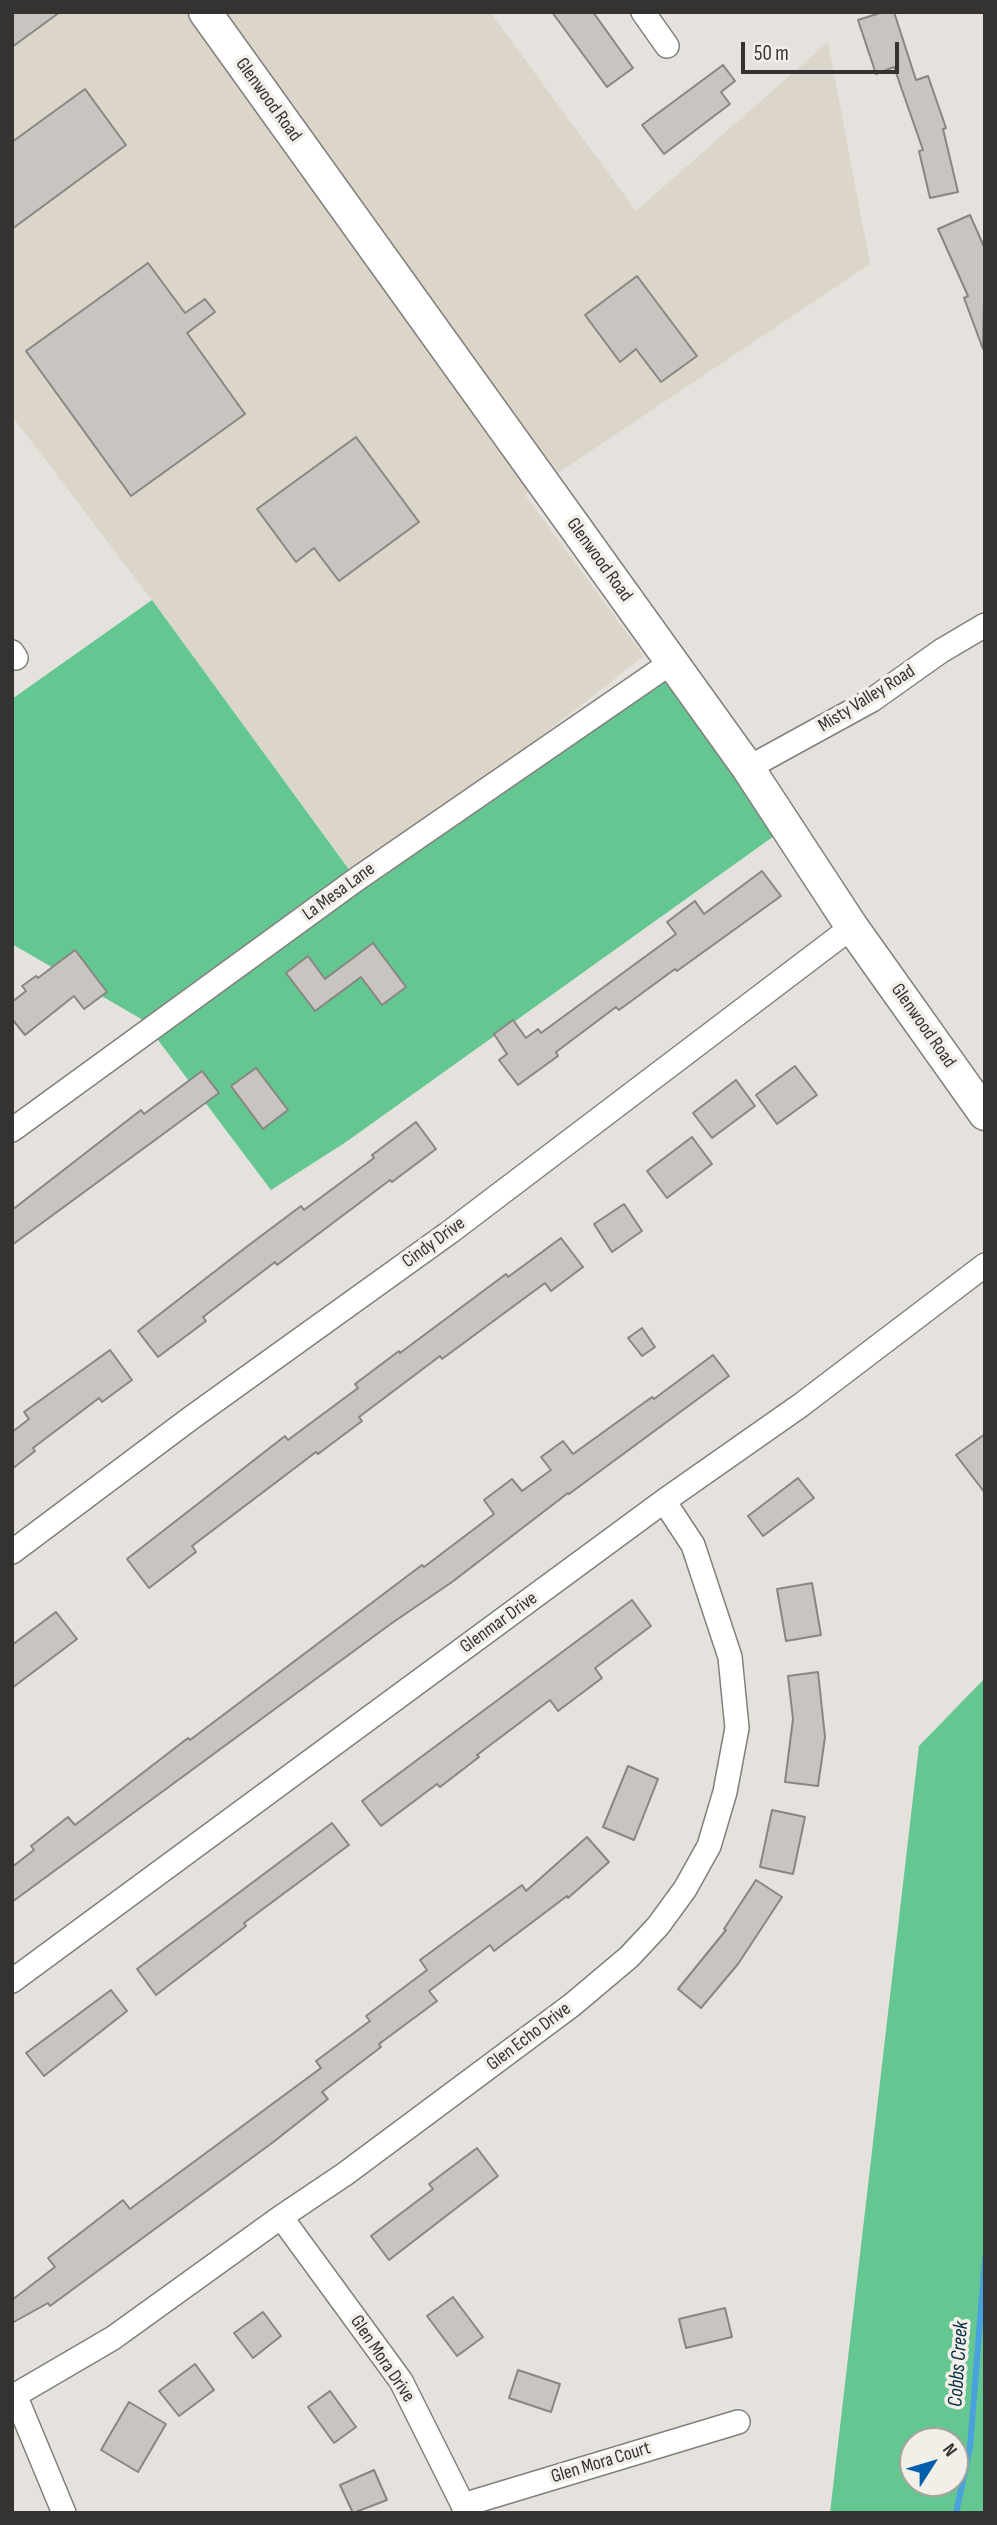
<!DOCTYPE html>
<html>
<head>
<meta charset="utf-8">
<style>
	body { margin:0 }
	#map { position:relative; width:997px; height:2525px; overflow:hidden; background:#e5e1dc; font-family:"Sofia Sans Condensed",sans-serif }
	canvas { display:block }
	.frame { position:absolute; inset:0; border:14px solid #343331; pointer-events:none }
	.north { position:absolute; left:899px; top:2427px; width:70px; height:70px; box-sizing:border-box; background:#f2efe9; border:2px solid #a6a49f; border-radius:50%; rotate:53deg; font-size:19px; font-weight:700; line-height:28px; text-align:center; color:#343331 }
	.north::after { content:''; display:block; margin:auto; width:24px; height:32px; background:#035fac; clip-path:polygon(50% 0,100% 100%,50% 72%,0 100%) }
	.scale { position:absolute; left:741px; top:42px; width:158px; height:32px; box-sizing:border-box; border:4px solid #343331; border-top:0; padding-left:9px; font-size:21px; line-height:24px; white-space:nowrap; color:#343331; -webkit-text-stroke:5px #f2efe9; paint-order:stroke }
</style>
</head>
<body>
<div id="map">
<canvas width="997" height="2525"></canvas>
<div class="frame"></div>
<div class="north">N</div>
<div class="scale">50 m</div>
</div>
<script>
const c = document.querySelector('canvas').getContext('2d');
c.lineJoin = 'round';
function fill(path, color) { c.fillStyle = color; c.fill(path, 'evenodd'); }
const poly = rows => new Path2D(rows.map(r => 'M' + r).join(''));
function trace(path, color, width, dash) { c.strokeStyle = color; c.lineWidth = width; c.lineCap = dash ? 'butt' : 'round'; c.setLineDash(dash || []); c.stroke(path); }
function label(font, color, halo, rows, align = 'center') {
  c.font = font + ' "Sofia Sans Condensed",sans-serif'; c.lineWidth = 7; c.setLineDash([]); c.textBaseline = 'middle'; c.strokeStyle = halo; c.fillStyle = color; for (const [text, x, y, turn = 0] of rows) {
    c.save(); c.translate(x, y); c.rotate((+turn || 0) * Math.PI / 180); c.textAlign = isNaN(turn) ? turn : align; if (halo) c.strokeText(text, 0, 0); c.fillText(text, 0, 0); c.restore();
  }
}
const built = poly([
	[12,12,490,12,636,211,828,42,870,264,525,495,644,656,357,879,152,600,12,416]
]);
const forest = poly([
	[152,600,356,879,667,671,774,836,346,1142,271,1190,143,1020,12,944,12,699],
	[985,1678,985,2513,830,2513,919,1746],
	[913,2441,955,2441,955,2483,913,2483]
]);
const stream = poly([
	[956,2513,970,2447,985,2258]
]);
const building = poly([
	[12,12,60,12,12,47,12,12],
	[552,12,593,12,633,68,607,87,552,12],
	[883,12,894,12,916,80,928,76,946,128,943,129,958,192,930,198,919,151,923,150,894,67,876,74,858,20,883,12],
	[723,65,735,81,721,92,730,104,664,154,642,125,723,65],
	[85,89,126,145,12,229,12,142,85,89],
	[970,215,985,249,983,349,964,298,968,296,938,229,970,215],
	[148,263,185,313,205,299,215,312,187,333,245,414,131,496,26,351,148,263],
	[637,276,697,356,661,382,636,349,620,362,585,315,637,276],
	[356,437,419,522,339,581,314,548,296,562,257,509,356,437],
	[762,871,781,896,677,971,675,969,619,1010,616,1007,556,1052,558,1056,518,1085,499,1060,507,1054,494,1034,513,1020,526,1038,538,1029,541,1033,676,934,667,922,695,901,704,914,762,871],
	[373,943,406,987,382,1005,361,977,315,1011,286,973,308,956,325,979,373,943],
	[75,950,107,992,84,1009,74,996,25,1035,12,1019,12,1002,26,991,22,986,36,976,38,978,75,950],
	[795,1066,817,1095,777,1124,756,1095,795,1066],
	[256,1068,288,1110,263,1129,231,1086,256,1068],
	[202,1071,219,1093,12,1245,12,1210,141,1110,144,1114,202,1071],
	[736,1080,755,1106,712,1138,693,1113,736,1080],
	[416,1122,436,1149,392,1182,390,1180,277,1265,275,1262,203,1317,206,1321,158,1357,138,1331,245,1248,301,1206,304,1210,374,1158,372,1155,416,1122],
	[692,1137,712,1164,667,1198,647,1171,692,1137],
	[624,1204,642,1231,612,1252,594,1224,624,1204],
	[561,1238,583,1267,551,1291,545,1283,442,1359,440,1356,359,1417,362,1421,318,1454,316,1452,192,1546,196,1552,149,1588,127,1559,285,1436,288,1440,358,1388,355,1384,399,1351,400,1353,506,1274,508,1277,561,1238],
	[642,1328,655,1347,642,1356,628,1338,642,1328],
	[110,1350,132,1380,102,1402,99,1398,33,1448,35,1451,12,1469,12,1432,29,1419,24,1412,110,1350],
	[713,1355,729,1376,569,1494,568,1493,452,1582,392,1623,12,1902,12,1867,34,1850,31,1846,68,1817,75,1825,188,1738,190,1740,422,1565,424,1567,494,1514,484,1500,512,1479,522,1491,551,1470,541,1457,563,1441,573,1454,652,1397,654,1399,713,1355],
	[985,1434,985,1493,956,1455,985,1434],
	[798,1478,814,1498,763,1536,748,1516,798,1478],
	[812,1583,821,1635,786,1641,777,1589,812,1583],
	[632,1600,651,1626,595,1668,602,1678,558,1711,550,1700,477,1755,479,1757,440,1787,437,1784,381,1826,362,1801,632,1600],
	[56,1612,77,1639,12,1688,12,1645,56,1612],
	[818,1672,825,1737,818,1786,785,1782,793,1719,788,1676,818,1672],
	[628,1766,658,1779,634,1840,603,1827,628,1766],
	[772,1810,805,1817,793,1874,760,1867,772,1810],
	[332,1823,349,1845,244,1923,246,1926,156,1995,137,1969,332,1823],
	[587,1837,609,1862,568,1898,567,1896,494,1951,490,1945,429,1991,437,2001,379,2044,381,2047,322,2092,328,2099,272,2143,50,2306,48,2303,12,2323,12,2300,55,2267,48,2258,123,2200,130,2209,321,2068,316,2061,370,2021,366,2016,427,1970,420,1960,522,1885,526,1891,587,1837],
	[756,1880,782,1897,738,1964,701,2008,678,1989,726,1930,724,1929,756,1880],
	[111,1990,127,2011,44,2076,26,2053,111,1990],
	[477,2148,498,2176,389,2260,371,2236,433,2189,429,2184,477,2148],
	[453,2297,483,2337,457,2356,427,2316,453,2297],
	[725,2308,732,2337,686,2348,679,2319,725,2308],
	[263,2312,281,2336,253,2358,234,2333,263,2312],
	[195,2364,214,2390,179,2416,159,2391,195,2364],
	[518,2370,560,2384,551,2412,509,2398,518,2370],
	[330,2391,356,2427,334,2443,308,2407,330,2391],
	[129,2402,166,2424,138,2472,101,2450,129,2402],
	[374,2470,387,2500,353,2513,340,2485,374,2470]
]);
const street = poly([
	[643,12,667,46],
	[12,652,16,658],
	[748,768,872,700,941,651,985,625],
	[12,1130,357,879,672,662],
	[12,1552,191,1418,450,1232,852,927],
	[12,1981,664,1501,801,1405,985,1265],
	[281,2217,401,2381,463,2505,465,2513],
	[15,2395,64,2513],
	[12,2397,113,2338,281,2217,345,2174,572,2005,629,1957,658,1926,685,1889,709,1846,725,1792,737,1728,730,1657,693,1545,664,1501],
	[463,2505,738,2422]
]);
const secondary = poly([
	[205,12,748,768,852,927,985,1114]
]);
const streetNames = [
	["Glenwood Road",268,100,54],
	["Glenwood Road",599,560,54],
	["Misty Valley Road",867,699,-32],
	["La Mesa Lane",339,892,-36],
	["Glenwood Road",923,1026,55],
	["Cindy Drive",434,1243,-36],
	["Glenmar Drive",499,1623,-36],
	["Glen Echo Drive",529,2037,-37],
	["Glen Mora Drive",382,2359,56],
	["Glen Mora Court",601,2463,-17]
];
const waterNames = [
	["Cobbs Creek",959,2364,-86]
];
fill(built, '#dcd5c9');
fill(forest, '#64c690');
trace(stream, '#49a2de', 6);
fill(building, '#c8c5c0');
trace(building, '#898681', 2);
trace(street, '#82807b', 26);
trace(secondary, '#82807b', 35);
trace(street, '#fff', 23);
trace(secondary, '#fff', 32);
label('19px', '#343331', '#f2efe9', streetNames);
label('italic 21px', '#062e46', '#f2efe9', waterNames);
</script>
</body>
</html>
